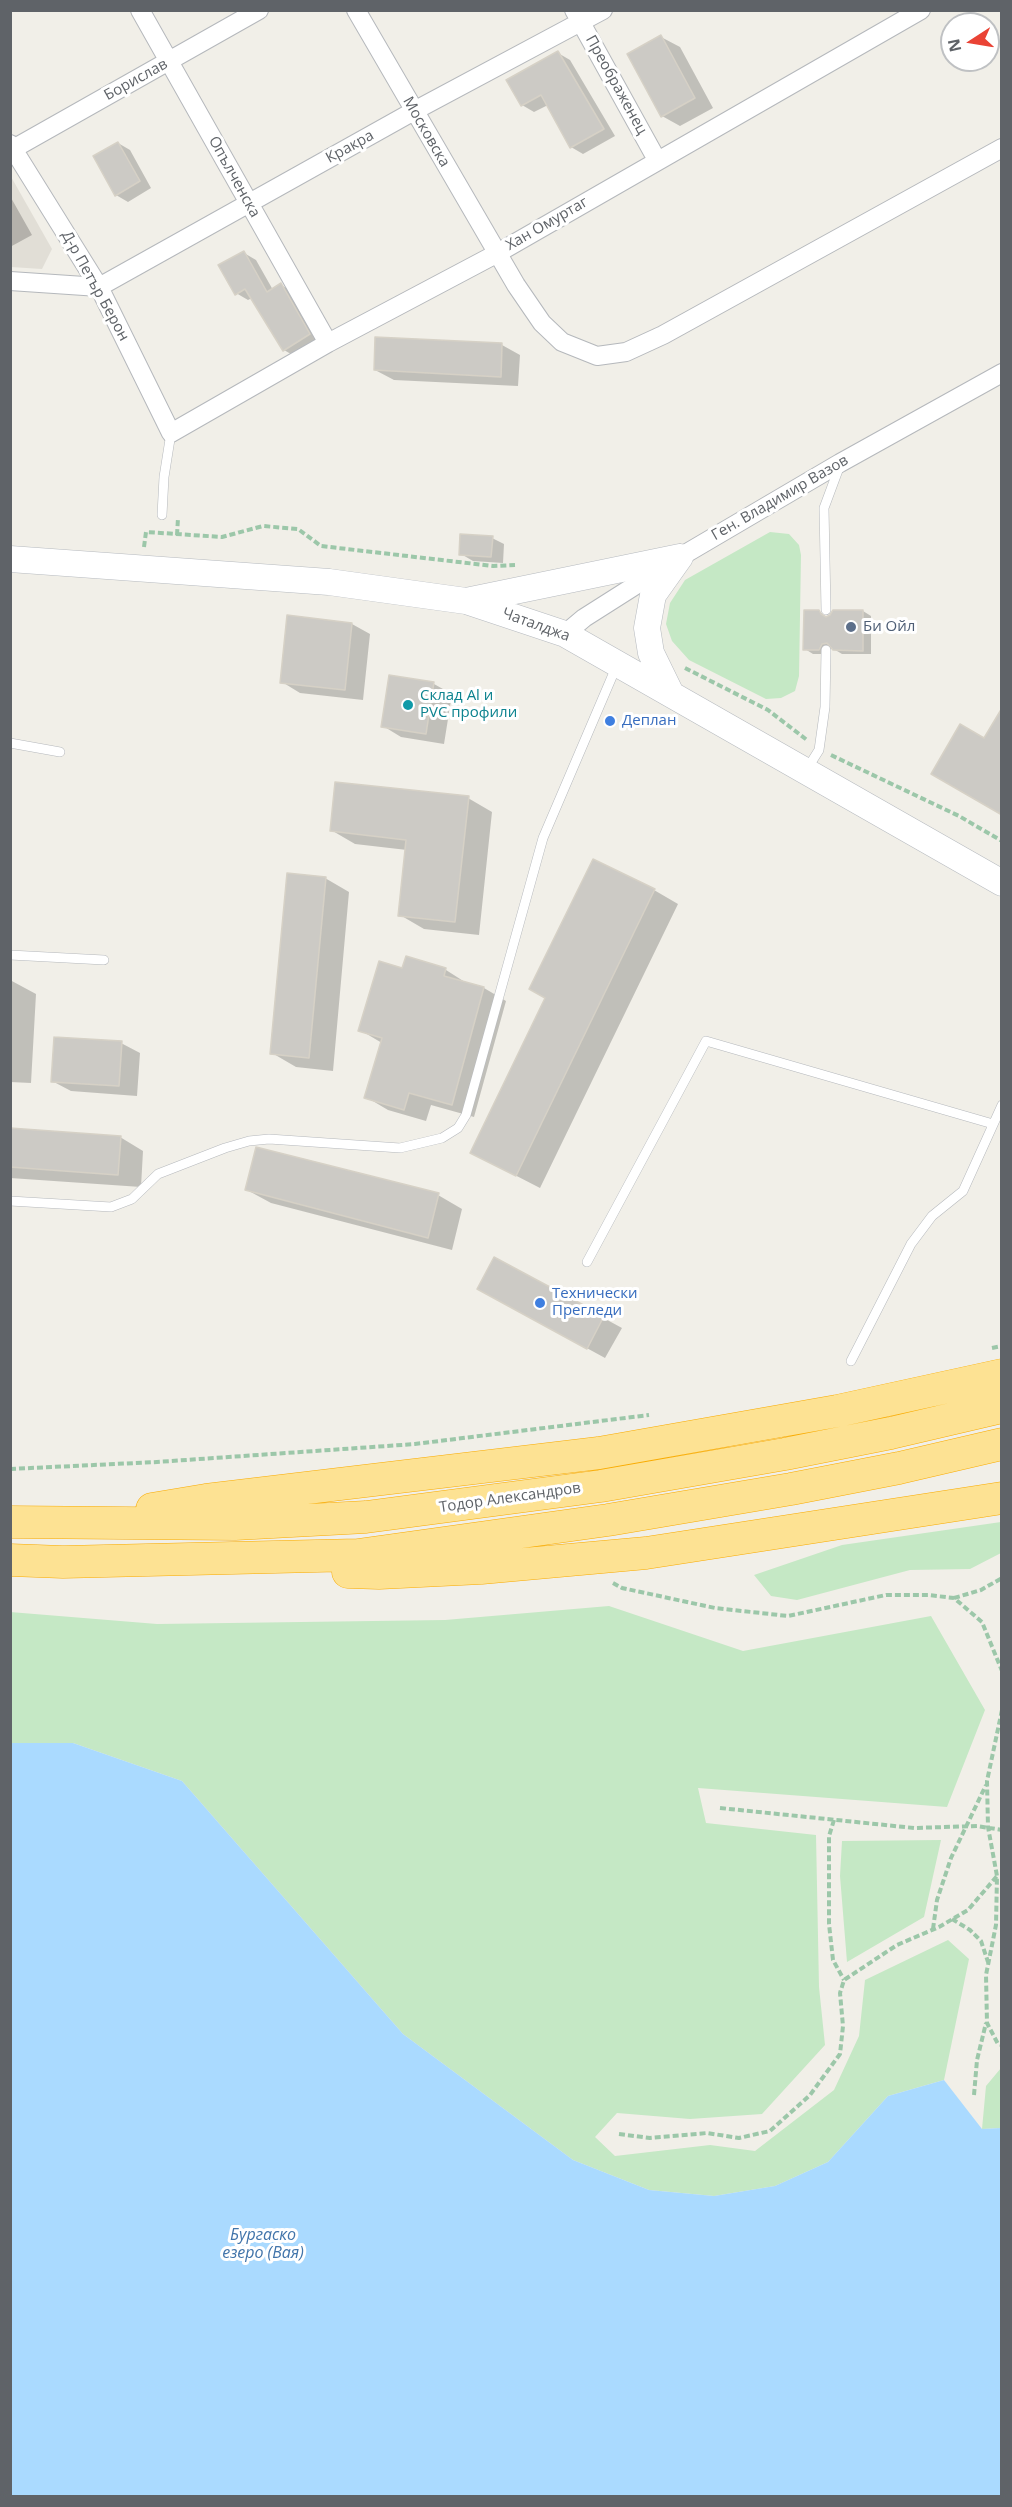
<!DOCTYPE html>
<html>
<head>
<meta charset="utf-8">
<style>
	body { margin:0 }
	#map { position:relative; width:1012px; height:2507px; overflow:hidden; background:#f1efe8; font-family:"Open Sans",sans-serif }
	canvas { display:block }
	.frame { position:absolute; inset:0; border:12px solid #5f6368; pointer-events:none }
	.north { position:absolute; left:940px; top:12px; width:60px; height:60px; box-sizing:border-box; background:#fff; border:2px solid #bfc1c3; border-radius:50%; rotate:258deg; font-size:16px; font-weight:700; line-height:24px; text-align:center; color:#5f6368 }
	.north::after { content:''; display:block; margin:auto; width:21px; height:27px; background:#ea4335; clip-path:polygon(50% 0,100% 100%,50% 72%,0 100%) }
</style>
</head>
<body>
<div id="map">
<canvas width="1012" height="2507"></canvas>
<div class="frame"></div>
<div class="north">N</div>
</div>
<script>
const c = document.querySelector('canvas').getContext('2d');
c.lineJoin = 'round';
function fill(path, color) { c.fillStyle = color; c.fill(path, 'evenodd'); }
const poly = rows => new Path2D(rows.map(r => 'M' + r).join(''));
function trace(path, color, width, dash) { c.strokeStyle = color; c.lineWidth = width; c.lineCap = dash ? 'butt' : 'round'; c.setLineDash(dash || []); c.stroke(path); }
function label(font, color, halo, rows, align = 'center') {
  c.font = font + ' "Open Sans",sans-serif'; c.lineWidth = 6; c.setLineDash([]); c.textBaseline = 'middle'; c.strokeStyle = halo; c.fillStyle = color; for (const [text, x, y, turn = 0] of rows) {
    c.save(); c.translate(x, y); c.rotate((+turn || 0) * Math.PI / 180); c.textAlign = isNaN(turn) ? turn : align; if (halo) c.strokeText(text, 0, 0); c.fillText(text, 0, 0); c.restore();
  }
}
const education = poly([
	[10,175,52,249,42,269,11,267]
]);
const green = poly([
	[770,532,789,534,799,545,801,555,799,676,795,691,781,698,766,699,689,660,672,641,666,624,670,603,685,580],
	[1001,1522,1001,1553,970,1569,910,1570,797,1600,771,1596,754,1575,842,1545],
	[609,1606,743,1651,931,1616,985,1710,947,1807,698,1788,706,1823,816,1835,819,1987,825,2045,762,2114,690,2119,617,2113,595,2137,615,2156,710,2145,755,2151,834,2090,859,2036,865,1980,948,1940,969,1959,944,2080,888,2096,828,2162,775,2186,714,2196,649,2190,573,2160,403,2034,182,1781,73,1743,11,1743,10,1612,157,1624,445,1620],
	[941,1840,924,1917,847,1962,840,1876,842,1841],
	[1001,2068,1001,2128,982,2129,986,2086]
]);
const water = poly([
	[11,1743,73,1743,182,1781,403,2034,573,2160,649,2190,714,2196,775,2186,828,2162,888,2096,944,2080,982,2129,1001,2128,1001,2496,11,2496]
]);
const shadow = poly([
	[661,37,680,47,713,108,680,126,662,116],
	[558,53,570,60,615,136,583,154,571,147,548,105,534,112,522,105],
	[118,143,130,150,151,188,128,202,116,195],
	[10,196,32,235,10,247],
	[244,253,256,260,273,290,281,285,293,292,321,341,296,357,284,350,252,298,248,300,236,293],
	[502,345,520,355,518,386,394,380,375,370],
	[492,538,504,544,503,563,473,561,461,554],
	[819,611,827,618,863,611,871,616,871,654,842,654,832,648,827,654,813,654,805,649],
	[288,617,352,624,370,634,363,700,300,693,282,682],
	[391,677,434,684,452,694,444,744,401,737,383,726],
	[468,798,492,812,479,935,424,929,400,915,407,850,355,844,331,830],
	[325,878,349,892,333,1071,296,1067,272,1053],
	[654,890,678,904,540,1188,472,1153,547,998],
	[407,957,446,970,468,984,484,988,506,1001,474,1117,431,1105,426,1121,388,1110,366,1097,382,1043,360,1030,403,970],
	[10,980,36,994,31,1083,10,1082],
	[121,1043,140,1053,137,1096,71,1091,52,1081],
	[10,1130,120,1137,143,1151,141,1187,10,1178],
	[247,1190,438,1195,462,1209,452,1250,271,1203],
	[495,1259,622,1328,605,1358,497,1299]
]);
const building = poly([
	[661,35,695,98,661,117,627,54,661,35],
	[558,51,604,129,570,148,541,95,521,106,506,80,558,51],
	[118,142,140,181,115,196,93,156,118,142],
	[244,251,267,292,281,283,310,334,283,351,245,289,235,295,218,265,244,251],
	[375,337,502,343,501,377,374,370,375,337],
	[460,534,493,536,491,557,459,555,460,534],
	[804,610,819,610,821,614,826,617,830,615,833,610,863,610,863,651,833,650,827,643,822,644,819,650,803,650,804,610],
	[287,615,352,623,345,690,280,683,287,615],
	[389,675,434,682,426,734,381,727,389,675],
	[1002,708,1002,815,931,774,960,724,984,738,1002,708],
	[335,782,469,796,455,922,398,916,406,840,330,831,335,782],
	[593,859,655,889,516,1176,470,1153,545,998,529,989,593,859],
	[287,873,326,877,309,1058,270,1054,287,873],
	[406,956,446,968,444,976,484,987,452,1105,409,1093,404,1110,364,1098,382,1038,358,1031,379,961,402,968,406,956],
	[54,1037,122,1041,119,1086,51,1082,54,1037],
	[10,1128,121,1136,118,1175,10,1167,10,1128],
	[256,1147,439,1193,428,1238,245,1190,256,1147],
	[494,1257,604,1316,587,1349,477,1289,494,1257]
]);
const path = poly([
	[177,535,178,518],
	[144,547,146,532,222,537,263,526,298,529,321,546,493,566,515,565],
	[685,668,768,710,807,740],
	[831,755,959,816,1002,841],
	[992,1348,1002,1346],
	[10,1469,157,1462,415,1444,649,1415],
	[613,1583,622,1588,715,1608,788,1616,886,1595,928,1595,954,1598,982,1622,1002,1671],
	[954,1598,981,1590,1002,1578],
	[1002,1710,987,1781,988,1827,997,1876,996,1925,986,1975,987,2023,998,2044,1002,2045],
	[720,1808,914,1828,977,1826,1002,1830],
	[834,1820,829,1836,829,1924,833,1960,844,1980],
	[952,1919,970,1930,981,1941,988,1962],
	[933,1929,937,1900,951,1858,986,1785],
	[974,2095,977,2060,986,2023],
	[619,2134,650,2138,707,2133,739,2138,770,2131,810,2095,840,2054,843,2026,840,1993,844,1980,897,1945,939,1927,968,1910,997,1876]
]);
const lane = poly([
	[162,515,164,477,171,433],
	[826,610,824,508,840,465],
	[10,743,60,752],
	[807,769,819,750,825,707,826,650],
	[10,955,104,960],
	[10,1201,111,1207,132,1199,158,1174,225,1148,249,1141,269,1139,400,1148,442,1138,458,1128,466,1115,543,838,617,665],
	[587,1262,706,1041,993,1124],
	[851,1361,911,1244,932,1216,963,1191,1002,1105]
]);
const street = poly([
	[140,10,328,343],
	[356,10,516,285,542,323,562,342,597,356,626,352,663,335,1002,148],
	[574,10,657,160],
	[10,144,99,287,171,433,328,343,496,254,921,10],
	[13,149,259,10],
	[10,281,99,287,414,111,603,10],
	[565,634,584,618,680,557,840,463,1002,373]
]);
const secondary = poly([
	[10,559,329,582,466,601,565,634,1002,883],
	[466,601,680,557],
	[671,694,651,653,647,628,653,595,680,557]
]);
const highway = poly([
	[152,1509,206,1500,599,1453,837,1411,1002,1375],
	[10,1522,235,1524,366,1517,601,1486,785,1454,891,1433,1002,1407],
	[10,1560,63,1562,358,1555,608,1520,791,1489,899,1468,1002,1444],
	[348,1572,379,1573,481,1568,646,1553,1002,1498]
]);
const markers = [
	[851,627,6,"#5c6f8a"],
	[408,705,6,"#0f9aa8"],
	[610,721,6,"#3f7fe0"],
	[540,1303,6,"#3f7fe0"]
];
const streetNames = [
	["Борислав",136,80,-29],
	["Преображенец",616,85,61],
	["Московска",426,132,60],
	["Кракра",350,147,-29],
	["Опълченска",234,177,61],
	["Хан Омуртаг",547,224,-30],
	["Д-р Петър Берон",95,286,61],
	["Ген. Владимир Вазов",780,498,-30],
	["Чаталджа",536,625,20],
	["Тодор Александров",510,1498,-8]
];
const serviceNames = [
	["Би Ойл",863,627]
];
const cultureNames = [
	["Склад Al и",420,696],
	["PVC профили",420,713]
];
const shopNames = [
	["Деплан",622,721],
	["Технически",552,1294],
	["Прегледи",552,1311]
];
const waterNames = [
	["Бургаско",263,2235],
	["езеро (Вая)",263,2253]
];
fill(education, '#e1ded6');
fill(green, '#c5e8c5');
fill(water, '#aadaff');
fill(shadow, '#0003');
fill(building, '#cccac5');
trace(building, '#d6d1c6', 1.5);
trace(lane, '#b5b8bc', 10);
trace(street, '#b5b8bc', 20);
trace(secondary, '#b6babf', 27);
trace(highway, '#f9ab00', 33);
trace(path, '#9cc7a9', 4, [6, 3]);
trace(lane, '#fff', 9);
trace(street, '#fff', 18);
trace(secondary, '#fff', 26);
trace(highway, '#fde293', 32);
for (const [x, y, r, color] of markers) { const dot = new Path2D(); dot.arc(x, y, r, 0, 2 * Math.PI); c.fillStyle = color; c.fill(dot); trace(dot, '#fff', 2); }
label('15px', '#5f6368', '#fff', streetNames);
label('15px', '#4e5e75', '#fff', serviceNames, 'left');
label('15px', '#0d838f', '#fff', cultureNames, 'left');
label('15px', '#366cbe', '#fff', shopNames, 'left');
label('italic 16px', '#4174aa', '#fff', waterNames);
</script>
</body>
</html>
